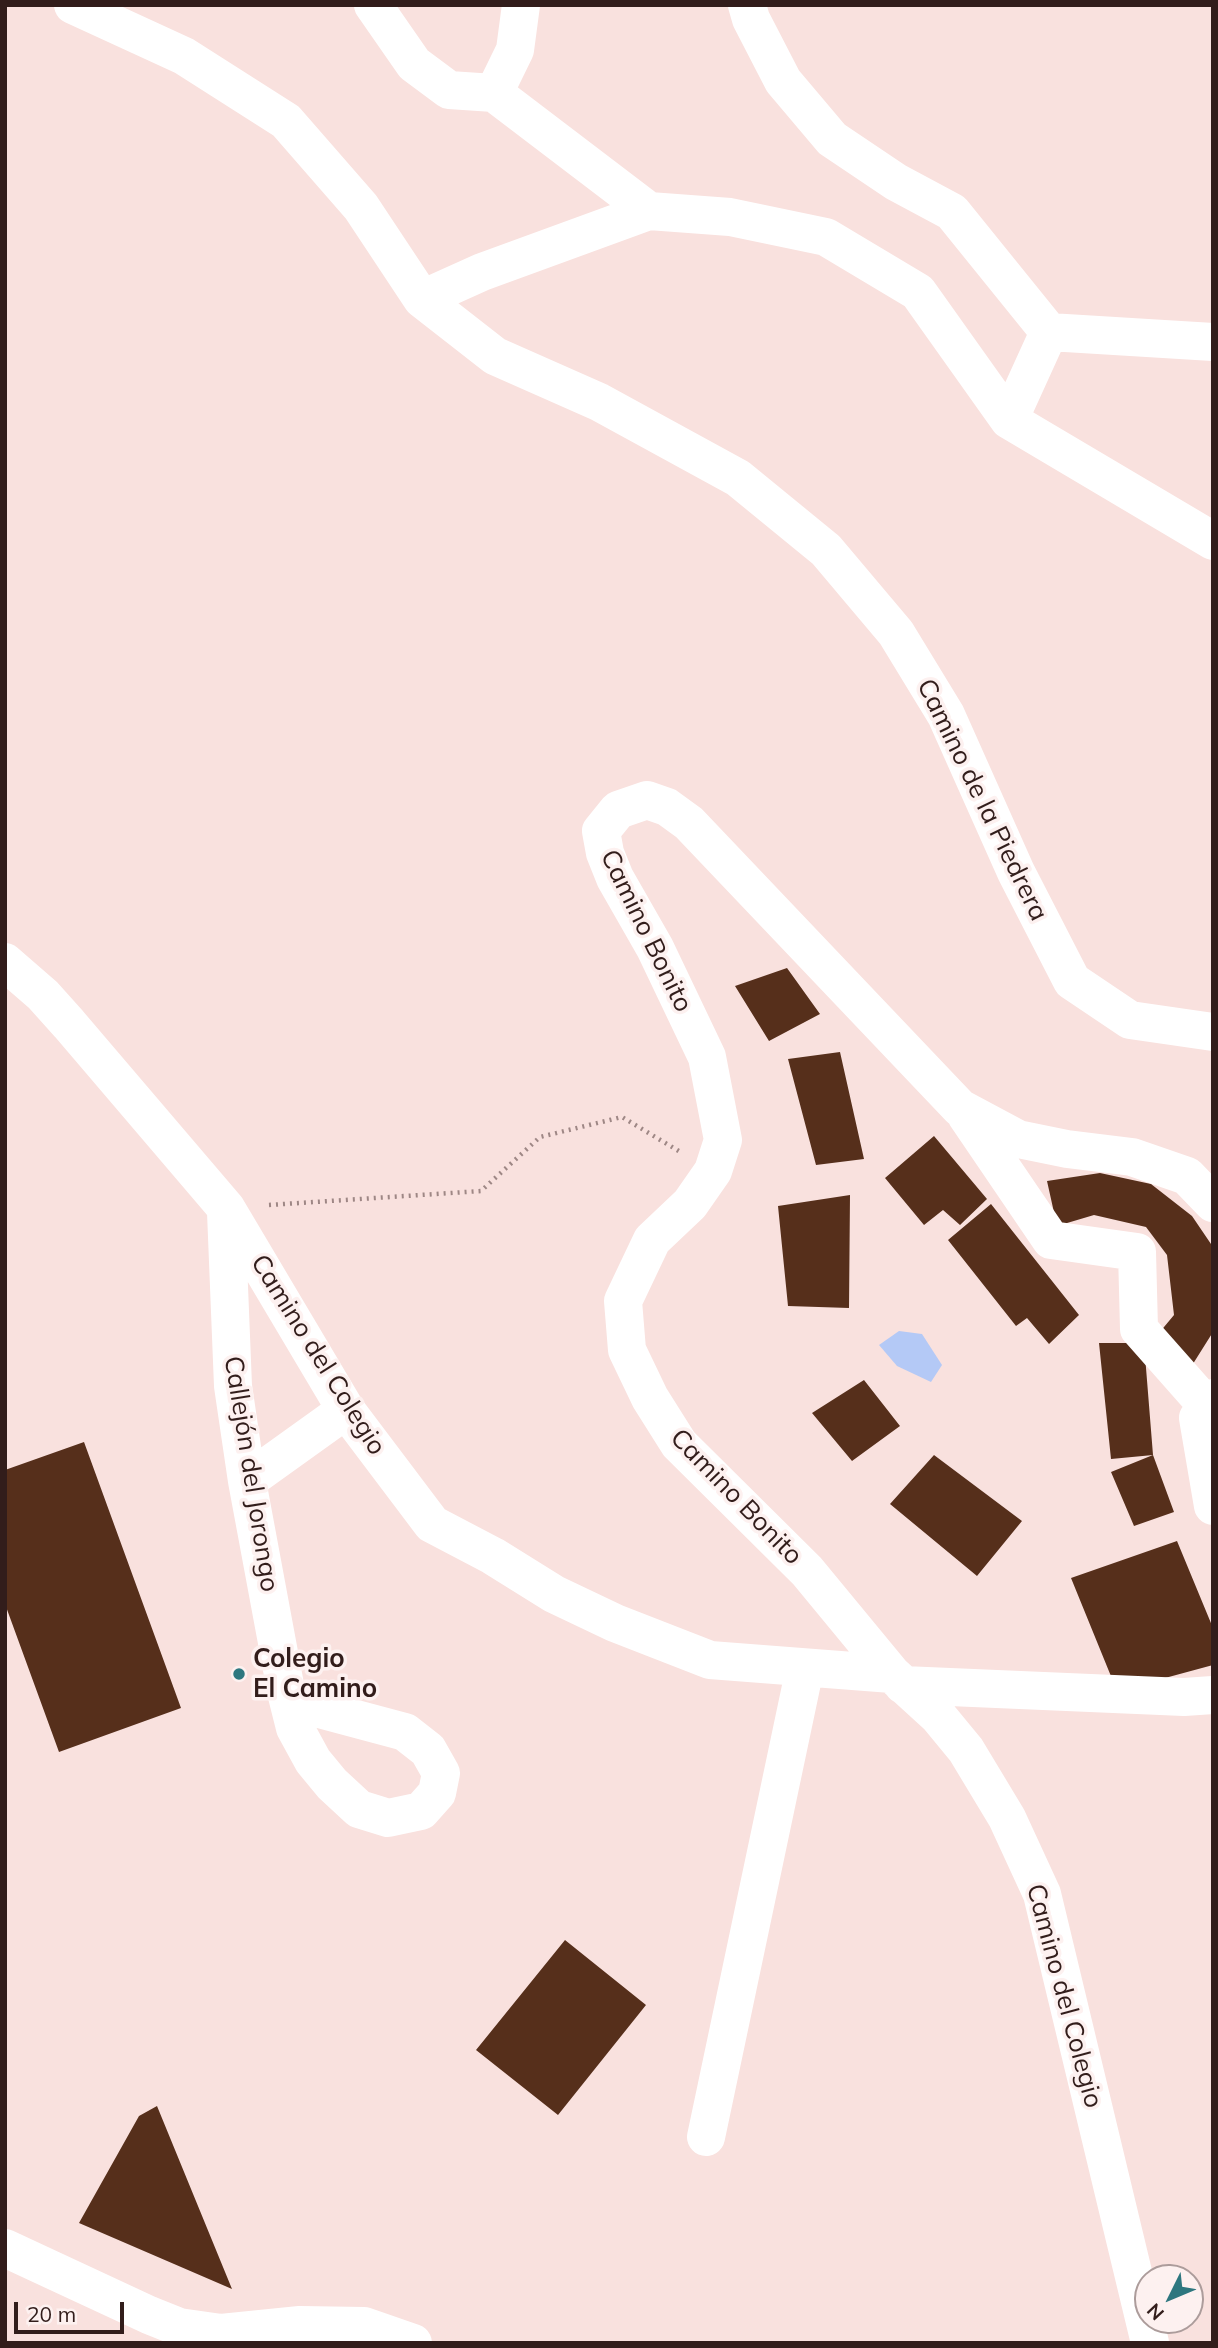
<!DOCTYPE html>
<html>
<head>
<meta charset="utf-8">
<style>
	body { margin:0 }
	#map { position:relative; width:1218px; height:2348px; overflow:hidden; background:#f9e1de; font-family:Mulish,sans-serif }
	canvas { display:block }
	.frame { position:absolute; inset:0; border:7px solid #321d1b; pointer-events:none }
	.north { position:absolute; left:1134px; top:2264px; width:70px; height:70px; box-sizing:border-box; background:#fdf1f0; border:2px solid #ac9c9b; border-radius:50%; rotate:227deg; font-size:19px; font-weight:700; line-height:28px; text-align:center; color:#321d1b }
	.north::after { content:''; display:block; margin:auto; width:24px; height:32px; background:#2e777f; clip-path:polygon(50% 0,100% 100%,50% 72%,0 100%) }
	.scale { position:absolute; left:14px; top:2302px; width:110px; height:32px; box-sizing:border-box; border:4px solid #321d1b; border-top:0; padding-left:9px; font-size:21px; line-height:24px; white-space:nowrap; color:#321d1b; -webkit-text-stroke:5px #fdf1f0; paint-order:stroke }
</style>
</head>
<body>
<div id="map">
<canvas width="1218" height="2348"></canvas>
<div class="frame"></div>
<div class="north">N</div>
<div class="scale">20 m</div>
</div>
<script>
const c = document.querySelector('canvas').getContext('2d');
c.lineJoin = 'round';
function fill(path, color) { c.fillStyle = color; c.fill(path, 'evenodd'); }
const poly = rows => new Path2D(rows.map(r => 'M' + r).join(''));
function trace(path, color, width, dash) { c.strokeStyle = color; c.lineWidth = width; c.lineCap = dash ? 'butt' : 'round'; c.setLineDash(dash || []); c.stroke(path); }
function label(font, color, halo, rows, align = 'center') {
  c.font = font + ' Mulish,sans-serif'; c.lineWidth = 7; c.setLineDash([]); c.textBaseline = 'middle'; c.strokeStyle = halo; c.fillStyle = color; for (const [text, x, y, turn = 0] of rows) {
    c.save(); c.translate(x, y); c.rotate((+turn || 0) * Math.PI / 180); c.textAlign = isNaN(turn) ? turn : align; if (halo) c.strokeText(text, 0, 0); c.fillText(text, 0, 0); c.restore();
  }
}
const water = poly([
	[899,1331,922,1334,942,1365,931,1382,897,1366,879,1345]
]);
const building = poly([
	[787,968,820,1014,769,1041,735,986],
	[840,1052,864,1159,816,1165,788,1059],
	[934,1136,987,1199,960,1225,943,1210,924,1225,885,1178],
	[1100,1173,1151,1184,1192,1216,1211,1244,1213,1332,1191,1367,1154,1339,1174,1315,1167,1255,1146,1227,1094,1215,1057,1226,1047,1181],
	[850,1195,849,1308,788,1306,778,1206],
	[991,1204,1079,1315,1049,1344,1027,1318,1016,1326,948,1240],
	[1099,1343,1144,1343,1153,1455,1111,1459],
	[864,1380,900,1426,852,1461,812,1413],
	[84,1442,181,1708,59,1752,5,1604,5,1470],
	[934,1455,1022,1521,977,1576,890,1504],
	[1153,1455,1174,1512,1134,1526,1111,1472],
	[1177,1541,1213,1628,1213,1665,1117,1691,1071,1578],
	[565,1940,646,2005,558,2115,476,2050],
	[157,2106,232,2289,79,2223,139,2116]
]);
const path = poly([
	[269,1205,481,1191,540,1137,622,1117,682,1153]
]);
const minor = poly([
	[73,5,184,56,286,121,361,207,422,299,482,272,649,211,730,217,826,237,918,292,1009,420,1213,541],
	[373,5,414,64,449,90,494,93,515,50,521,5],
	[747,5,751,19,783,81,832,139,896,182,952,212,1049,332,1009,420],
	[494,93,649,211],
	[422,299,495,356,599,402,738,478,826,550,896,633,946,715,1016,872,1072,981,1130,1020,1213,1032],
	[1049,332,1213,342],
	[5,962,43,995,69,1024,226,1208,346,1410,432,1524,493,1556,554,1594,615,1623,710,1660,892,1674,938,1716,966,1750,1007,1818,1042,1894,1150,2343],
	[966,1115,1051,1240,1137,1252,1139,1329,1207,1406],
	[226,1212,233,1386,247,1481,287,1696,295,1728,313,1761,332,1784,359,1809,388,1818,421,1811,437,1793,441,1773,428,1750,405,1732,319,1709,287,1696],
	[1213,1398,1198,1418,1213,1506],
	[247,1481,346,1410],
	[892,1674,807,1571,679,1444,650,1398,627,1350,623,1301,652,1240,690,1204,713,1171,723,1140,707,1057,655,948,615,878,605,853,601,831,618,810,647,800,667,807,689,823,960,1108,1018,1139,1067,1149,1132,1157,1187,1176,1213,1203],
	[903,1685,1184,1697,1213,1695],
	[706,2137,805,1668],
	[5,2248,149,2315,179,2327,221,2333,300,2325,364,2326,413,2343]
]);
const markers = [
	[239,1674,7,"#2e777f"]
];
const streetNames = [
	["Camino de la Piedrera",982,800,64],
	["Camino Bonito",646,931,64],
	["Camino del Colegio",318,1355,58],
	["Callejón del Jorongo",251,1474,81],
	["Camino Bonito",736,1497,46],
	["Camino del Colegio",1064,1996,75]
];
const poiNames = [
	["Colegio",253,1659],
	["El Camino",253,1689]
];
fill(water, '#b4c9f6');
fill(building, '#562f1b');
trace(path, '#9e8785', 4.5, [2, 5]);
trace(minor, '#fff', 38);
for (const [x, y, r, color] of markers) { const dot = new Path2D(); dot.arc(x, y, r, 0, 2 * Math.PI); c.fillStyle = color; c.fill(dot); trace(dot, '#fdf1f0', 2.5); }
label('26px', '#321d1b', '#fdf1f0', streetNames);
label('bold 26px', '#321d1b', '#fdf1f0', poiNames, 'left');
</script>
</body>
</html>
